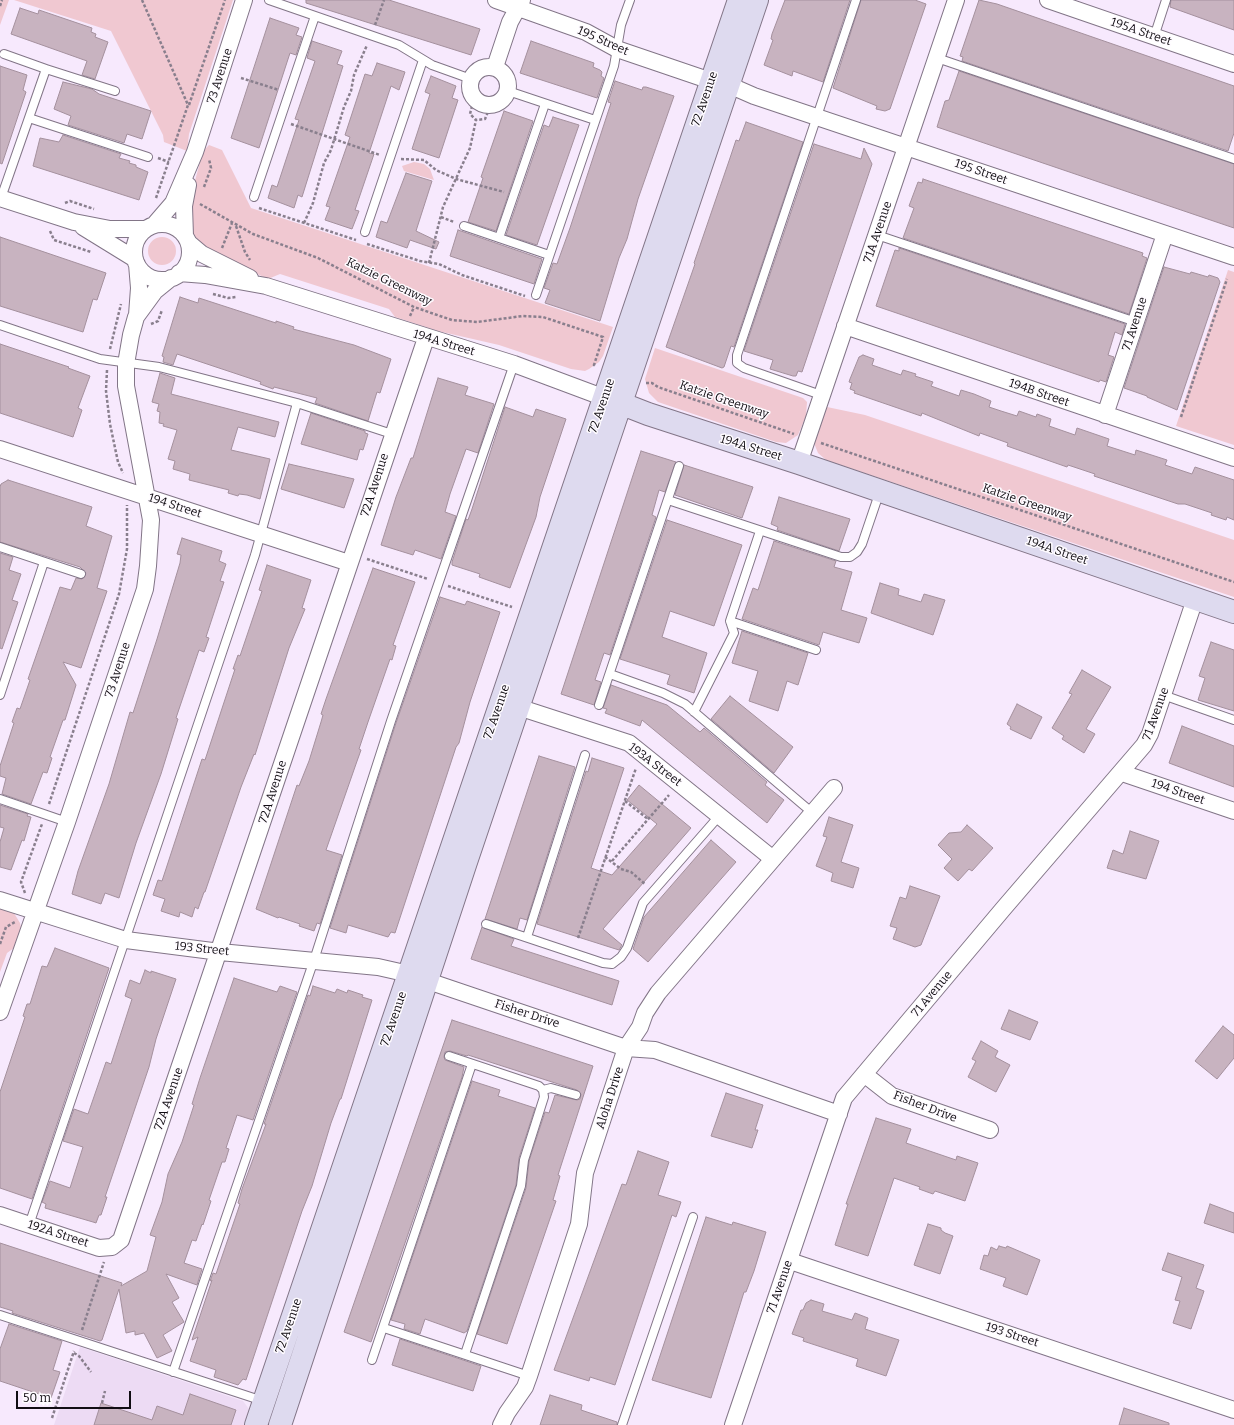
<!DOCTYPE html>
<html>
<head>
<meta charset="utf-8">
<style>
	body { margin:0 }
	#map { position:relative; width:1234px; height:1425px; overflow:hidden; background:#f7e9fd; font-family:Bitter,serif }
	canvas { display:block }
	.scale { position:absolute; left:16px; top:1391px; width:115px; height:18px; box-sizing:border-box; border:2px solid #110d13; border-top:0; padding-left:5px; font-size:12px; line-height:14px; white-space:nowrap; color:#110d13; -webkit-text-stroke:3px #fefbff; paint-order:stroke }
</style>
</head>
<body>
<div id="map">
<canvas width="1234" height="1425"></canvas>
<div class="scale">50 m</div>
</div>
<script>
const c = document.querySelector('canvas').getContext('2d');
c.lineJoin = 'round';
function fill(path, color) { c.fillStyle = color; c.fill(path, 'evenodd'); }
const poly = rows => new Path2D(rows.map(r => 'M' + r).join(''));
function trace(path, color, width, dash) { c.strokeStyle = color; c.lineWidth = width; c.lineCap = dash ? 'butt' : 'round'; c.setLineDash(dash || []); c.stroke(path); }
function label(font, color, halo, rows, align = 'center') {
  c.font = font + ' Bitter,serif'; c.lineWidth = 3; c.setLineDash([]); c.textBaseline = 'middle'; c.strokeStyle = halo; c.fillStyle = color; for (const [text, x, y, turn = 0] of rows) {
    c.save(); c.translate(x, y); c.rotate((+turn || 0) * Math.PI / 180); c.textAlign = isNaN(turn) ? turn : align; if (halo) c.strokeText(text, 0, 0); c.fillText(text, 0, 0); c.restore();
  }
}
const built = poly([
	[80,1347,243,1401,249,1409,244,1425,54,1425]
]);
const green = poly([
	[0,0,9,0,0,25],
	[14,0,233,0,189,134,187,151,164,142,163,135,111,31],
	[209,145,222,150,251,208,613,327,603,356,599,362,589,369,585,371,571,369,499,345,438,331,395,317,389,309,280,274,268,279,214,254,194,238,190,230,189,203,203,151],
	[414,162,424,164,430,169,434,180,404,171,402,166],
	'148 251a14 14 0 1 1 28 0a14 14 0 1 1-28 0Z',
	[1228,270,1234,272,1234,445,1176,426],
	[655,348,803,398,807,402,806,416,798,435,786,443,776,442,658,402,649,393,645,379],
	[827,407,865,415,1234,540,1234,597,826,460,818,453,814,443,821,419],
	[0,907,14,913,20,923,21,928,14,948,7,953,0,972]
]);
const building = poly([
	[306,0,389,0,480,29,471,55,306,3,306,0],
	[785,0,850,0,823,82,793,71,792,76,764,65,773,40,771,39,772,34,785,0],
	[861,0,915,0,926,4,890,109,885,111,876,109,877,106,833,88,861,0],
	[979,0,997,4,1234,86,1234,133,1228,151,962,61,963,57,960,56,979,0],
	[1171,0,1234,0,1234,30,1170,7,1171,0],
	[20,8,38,14,39,10,92,28,91,32,96,34,95,37,108,42,95,79,82,75,87,61,11,34,20,8],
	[270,18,299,28,296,35,302,37,296,55,290,53,259,148,231,138,270,18],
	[312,41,342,51,337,64,343,66,302,197,298,195,294,208,268,198,272,185,277,187,299,120,295,119,315,61,307,58,312,41],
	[531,41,594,63,593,67,600,70,602,72,601,76,604,78,597,98,520,73,531,41],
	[377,63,405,72,399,90,391,86,369,153,374,154,355,210,359,211,352,229,325,220,330,207,326,206,350,137,345,135,365,74,372,76,377,63],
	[0,66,27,75,23,90,26,92,2,164,0,163,0,66],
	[959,71,1234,164,1234,228,937,127,945,101,949,100,959,71],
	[431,76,456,86,452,98,458,100,439,158,412,149,430,94,425,92,431,76],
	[615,81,642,90,643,87,646,87,674,96,638,199,627,239,619,258,600,321,545,303,550,290,544,288,553,263,557,264,570,228,611,103,608,102,615,81],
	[63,82,92,89,99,94,151,111,142,139,127,134,124,143,68,125,71,116,54,109,63,82],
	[504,111,533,121,496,231,468,222,483,178,481,177,504,111],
	[553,117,579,125,537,245,506,235,544,125,549,127,553,117],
	[746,122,803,142,734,347,731,346,724,367,722,368,666,347,695,264,694,263,730,158,736,140,739,141,746,122],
	[63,135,121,154,119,158,130,161,129,163,136,165,136,167,148,172,139,200,33,166,40,138,59,142,63,135],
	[814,144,861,159,864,148,872,164,802,372,798,371,796,376,793,376,770,369,773,360,744,351,814,144],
	[406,173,432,181,416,231,439,242,436,249,410,240,407,248,376,237,381,221,387,223,406,173],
	[923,179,1143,253,1142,256,1147,258,1129,314,903,238,914,208,909,206,918,182,922,183,923,179],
	[458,230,542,259,534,284,450,256,458,230],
	[0,237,106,273,97,300,93,299,83,332,0,306,0,237],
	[899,248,1125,324,1122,335,1115,332,1108,355,1114,357,1106,382,1100,380,1099,382,876,306,895,250,899,251,899,248],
	[1164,267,1190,274,1191,272,1208,277,1209,275,1218,278,1220,282,1177,410,1147,397,1147,396,1124,388,1164,267],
	[180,297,198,303,199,298,276,323,276,321,294,327,293,329,354,345,391,359,380,393,377,392,368,421,315,403,317,398,274,387,273,389,260,384,261,382,177,354,173,365,163,362,164,357,162,356,180,297],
	[0,344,69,367,68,368,90,376,78,408,82,410,73,437,0,413,0,344],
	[863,355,874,359,872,365,901,375,903,370,916,374,915,376,933,382,931,386,959,396,961,390,974,394,991,401,989,407,1001,411,1017,416,1019,411,1036,417,1037,414,1051,419,1049,426,1075,435,1077,428,1109,439,1107,446,1135,455,1136,450,1167,460,1165,465,1192,474,1195,467,1234,480,1234,520,1227,517,1226,520,1211,515,1212,513,1185,504,1178,504,1094,476,1095,474,1068,465,1067,467,1007,446,1008,443,980,433,979,436,922,413,921,416,854,393,855,391,850,389,852,383,849,382,850,379,859,357,863,355],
	[160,373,175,378,171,394,279,422,275,437,238,427,231,450,270,459,260,499,247,495,239,494,238,496,228,493,229,490,189,480,190,474,173,469,175,461,168,459,177,430,163,426,164,424,159,423,160,412,157,411,159,404,152,402,160,373],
	[438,378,468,387,465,395,494,404,478,453,466,449,450,494,445,512,456,516,441,559,415,550,413,555,381,545,396,497,411,458,413,458,438,378],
	[505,407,533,417,536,409,566,419,540,497,536,517,510,588,479,577,480,574,452,565,452,562,466,519,468,520,472,509,505,407],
	[311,413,365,431,365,433,368,434,363,450,360,449,357,460,301,444,311,413],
	[641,451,676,462,665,492,659,490,652,515,656,517,610,655,604,653,595,680,601,682,594,705,561,694,641,451],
	[289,464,354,479,344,508,281,489,289,464],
	[684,465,753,487,742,518,675,495,684,465],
	[8,480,92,507,86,526,112,536,97,588,107,591,81,668,63,662,76,685,65,720,63,720,50,757,52,758,47,773,43,772,31,804,2,794,6,778,0,776,0,766,14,723,12,722,17,708,20,709,30,680,28,679,60,587,71,590,76,578,82,579,86,573,80,567,0,542,0,487,1,484,8,480],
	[779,497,850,519,839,551,777,530,778,527,771,524,779,497],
	[667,520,742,545,714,626,670,611,662,637,707,653,694,693,667,684,670,675,620,659,667,520],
	[182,538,222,551,219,561,226,564,220,581,224,582,206,637,209,638,204,652,199,650,176,718,178,719,161,774,136,843,119,898,105,893,101,904,72,894,78,871,109,784,130,712,133,713,157,639,180,563,181,555,177,554,182,538],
	[774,541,836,561,834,567,852,572,841,610,867,618,859,643,823,632,819,645,742,619,753,588,758,590,774,541],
	[0,553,13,557,9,570,21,574,12,600,18,602,2,649,0,648,0,553],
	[267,565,311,580,302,608,305,609,289,648,255,755,254,754,241,787,205,892,204,892,198,909,195,907,192,917,180,912,179,917,161,911,165,899,153,895,158,880,162,881,202,759,205,760,235,669,233,669,238,655,240,656,262,591,259,590,267,565],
	[373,568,415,582,393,645,396,646,392,660,390,659,368,722,359,749,361,750,356,764,326,850,342,855,320,924,317,923,314,931,299,926,300,924,279,917,278,918,256,909,297,785,299,786,309,761,321,722,323,715,321,714,326,699,373,568],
	[880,583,899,589,898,595,921,602,924,594,945,600,933,635,871,613,880,583],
	[440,597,465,605,467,601,500,612,470,702,459,743,456,747,395,933,391,932,388,937,348,925,346,933,330,928,396,723,440,597],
	[742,631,808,653,798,685,787,681,778,711,749,701,758,671,732,663,742,631],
	[1211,642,1234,650,1234,711,1198,700,1205,678,1199,676,1211,642],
	[1082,670,1111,687,1086,729,1095,734,1084,753,1062,739,1064,736,1052,728,1072,694,1069,693,1082,670],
	[611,685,667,705,700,732,704,728,767,782,765,785,784,800,767,823,642,720,640,726,605,713,607,709,603,708,611,685],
	[730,696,793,747,774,773,711,719,730,696],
	[1017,704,1042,717,1031,739,1010,729,1011,727,1007,724,1017,704],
	[1182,726,1234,746,1234,787,1169,763,1182,726],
	[539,756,575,767,527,920,520,918,517,929,485,919,539,756],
	[592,758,624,768,591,868,612,875,657,824,627,800,639,785,691,828,603,929,622,945,619,950,537,924,586,771,588,772,592,758],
	[0,805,28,814,27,816,31,817,24,841,22,840,11,870,0,867,0,842,4,828,0,827,0,805],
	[829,817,853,825,841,862,859,868,853,888,831,881,833,873,816,866,827,837,823,836,829,817],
	[967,825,993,848,972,871,969,869,958,881,944,868,952,859,938,845,949,833,961,832,967,825],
	[1130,831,1159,841,1146,879,1107,868,1113,850,1123,854,1130,831],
	[711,840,736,862,648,962,633,949,644,917,711,840],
	[910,886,940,896,921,945,915,947,893,939,897,928,890,926,900,897,906,899,910,886],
	[482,927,514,939,511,946,619,981,612,1005,471,959,482,927],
	[55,948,109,968,32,1199,0,1188,0,1092,25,1017,23,1016,27,1004,30,1004,42,966,47,967,55,948],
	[145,970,151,973,151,971,176,979,156,1039,149,1067,105,1197,107,1197,101,1215,99,1215,96,1223,93,1222,45,1208,46,1204,42,1202,50,1181,70,1188,83,1147,63,1141,74,1109,88,1114,106,1062,111,1064,132,999,125,996,130,980,140,984,145,970],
	[234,978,277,992,280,986,297,992,253,1120,237,1115,226,1148,229,1149,225,1162,222,1162,209,1200,211,1201,203,1225,202,1224,196,1241,192,1240,184,1263,202,1269,197,1285,166,1274,179,1298,172,1302,184,1322,163,1335,172,1351,157,1358,144,1333,135,1335,135,1331,126,1333,119,1289,102,1340,100,1341,12,1313,13,1311,0,1307,0,1243,122,1283,121,1286,147,1271,156,1237,150,1235,162,1202,168,1174,182,1142,194,1105,192,1104,200,1078,234,978],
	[313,986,335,993,337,989,347,993,348,990,363,995,362,997,372,1000,341,1099,340,1099,331,1123,312,1186,302,1211,246,1380,243,1379,238,1385,214,1377,216,1370,190,1361,198,1337,192,1340,212,1280,210,1281,213,1273,216,1274,240,1204,238,1203,242,1189,266,1124,264,1124,308,995,310,996,313,986],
	[1009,1010,1038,1022,1030,1040,1001,1029,1009,1010],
	[452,1020,593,1066,558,1175,560,1176,553,1200,556,1201,507,1344,477,1334,526,1188,529,1161,545,1112,549,1113,555,1095,577,1100,580,1099,581,1094,577,1090,468,1055,467,1056,450,1051,445,1052,444,1057,445,1060,464,1067,462,1077,371,1342,344,1332,452,1020],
	[1223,1026,1234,1035,1234,1058,1217,1079,1195,1061,1223,1026],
	[981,1041,998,1051,995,1057,1010,1065,996,1092,968,1077,976,1061,972,1059,981,1041],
	[472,1081,500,1090,498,1096,535,1108,519,1158,516,1185,467,1331,464,1333,425,1319,420,1334,404,1329,405,1324,391,1320,472,1081],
	[726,1093,763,1105,755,1130,758,1130,752,1148,711,1136,726,1093],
	[876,1118,911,1129,906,1143,956,1160,957,1156,978,1163,965,1201,935,1191,933,1194,919,1189,920,1187,894,1178,868,1256,835,1245,848,1204,846,1204,876,1118],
	[638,1151,669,1162,658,1195,681,1202,676,1217,672,1215,615,1385,590,1377,589,1381,554,1370,622,1184,626,1185,638,1151],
	[1210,1204,1234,1213,1234,1233,1204,1223,1210,1204],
	[706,1217,732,1225,733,1222,766,1232,754,1271,746,1292,744,1292,711,1398,652,1380,706,1217],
	[928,1224,941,1228,941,1230,945,1233,953,1236,940,1274,914,1265,928,1224],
	[999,1246,1006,1248,1007,1246,1040,1260,1027,1295,1003,1286,1006,1278,980,1269,984,1255,988,1256,991,1247,997,1250,999,1246],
	[1168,1253,1204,1265,1196,1288,1204,1291,1191,1329,1173,1323,1180,1301,1175,1300,1182,1277,1162,1270,1168,1253],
	[811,1300,824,1304,822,1311,852,1320,855,1313,868,1318,865,1329,899,1340,886,1376,856,1366,858,1359,803,1341,804,1338,792,1334,801,1310,803,1310,806,1303,811,1300],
	[9,1324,62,1341,53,1370,60,1372,51,1398,0,1381,0,1349,9,1324],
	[400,1339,481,1366,473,1391,392,1365,400,1339],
	[190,1394,236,1410,231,1425,94,1425,101,1403,152,1420,157,1406,183,1415,190,1394],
	[550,1395,582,1405,581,1410,617,1422,617,1425,540,1425,550,1395],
	[1124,1408,1169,1423,1169,1425,1119,1425,1124,1408]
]);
const path = poly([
	[142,0,188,105,156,198],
	[0,6,2,0],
	[375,25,384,0],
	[241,78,279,90],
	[189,105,225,0],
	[472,106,470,114,476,120,485,119,488,112],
	[291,124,380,155],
	[158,158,169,162],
	[401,159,424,160,436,170,456,179,504,192],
	[204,187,211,168,209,159],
	[65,203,70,201,94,209],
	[200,204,253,234,318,258,414,307,440,316,452,320,477,322,523,316,543,317,603,337,594,365,596,365],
	[259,208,356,240],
	[441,217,454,222],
	[304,223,313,203,324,163,331,150,344,107,351,91,354,75,367,45],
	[236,226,245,252,250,260],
	[50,231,54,240,91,252],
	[367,244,420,261,439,264,462,275,525,296],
	[222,248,232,223],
	[429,263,443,207,470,148,476,120],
	[213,294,228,298,236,297],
	[410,316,414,307],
	[151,324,158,321,162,310],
	[110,349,121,304],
	[107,370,106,391,110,424,118,462,123,473],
	[646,383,652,383,658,387,794,434],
	[1181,417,1227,279],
	[821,443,1234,582],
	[367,559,428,579],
	[448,586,512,607],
	[625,801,648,819],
	[49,804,119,594,127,549,127,505],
	[605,857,621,869,631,872,645,884],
	[612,861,669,795],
	[25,893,21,882,42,824],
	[578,938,636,768],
	[0,944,6,927,15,922],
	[82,1330,104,1262],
	[74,1353,79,1356,91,1372],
	[102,1403,105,1391],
	[52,1418,74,1351]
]);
const lane = poly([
	[269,0,399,45,432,65,471,79],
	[1154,37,1166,0],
	[4,54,46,69],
	[937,58,1234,159],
	[508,91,595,120],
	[29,118,148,157],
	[254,197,315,16],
	[1,198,46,69,115,91],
	[464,226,549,255],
	[365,232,423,60],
	[877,235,1136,322],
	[499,238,545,104],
	[536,295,614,66,621,25,630,0],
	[0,325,100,359,159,367,297,403,392,434],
	[821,395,744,368,737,363,737,355,856,0],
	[668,500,841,557,850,557,857,552,862,544,880,491],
	[0,547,81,574],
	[730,621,816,650],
	[610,674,663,693,685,704,802,804,808,809,809,813,808,817],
	[0,695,44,562],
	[1163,695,1234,720],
	[599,705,679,466],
	[694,712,734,633,730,621,760,531],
	[0,799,67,822],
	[486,924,603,963,612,964,621,957,627,948,643,903,720,815],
	[527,937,585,755],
	[449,1056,539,1086,543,1090,544,1097,524,1160,521,1186,465,1354],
	[543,1090,551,1088,576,1095],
	[29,1225,255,555,297,403],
	[0,1315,263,1401],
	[384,1328,529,1376],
	[372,1360,472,1064],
	[173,1372,314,960,391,721,514,364],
	[622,1425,693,1217]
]);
const street = poly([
	[496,0,586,32,617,49,711,81],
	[1048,0,1234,64],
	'470 86a19 19 0 1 1 38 0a19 19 0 1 1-38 0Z',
	[495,67,510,22,522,0],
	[729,83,738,89,754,96,1234,257],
	[0,198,74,222,110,229,146,229],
	'134 252a28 28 0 1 1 56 0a28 28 0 1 1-56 0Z',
	[154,225,173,203,195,152,244,0],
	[83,227,135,259],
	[185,236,184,206,188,185],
	[189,243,202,254,250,278],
	[179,273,205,275,266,286,514,364,605,398],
	[137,315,139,288,137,264],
	[845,326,1234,458],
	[1105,415,1165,234],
	[0,449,349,563],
	[799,463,956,0],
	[518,707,629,743,773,859],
	[1122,773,1234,811],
	[0,900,126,940,220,952,378,967,409,974],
	[428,981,626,1048,655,1050,839,1114],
	[0,1012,67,822,145,589,148,566,151,520,126,386,126,364,131,335,136,317,155,291,171,278],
	[864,1074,892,1096,990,1130],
	[0,1215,99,1248,112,1247,121,1240,426,338],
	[790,1261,1234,1410],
	[501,1425,507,1413,525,1387,529,1376,579,1224,585,1173,626,1048,640,1027,645,1013,658,993,834,788],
	[733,1425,844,1098,1003,909,1144,745,1150,734,1195,599]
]);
const secondary = poly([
	[607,398,648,414,799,463,1234,612],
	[256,1425,739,0],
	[280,1425,466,862,757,0]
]);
const streetNames = [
	["195A Street",1141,32,19],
	["195 Street",603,41,24],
	["73 Avenue",220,76,-72],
	["72 Avenue",705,99,-71],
	["195 Street",981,172,19],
	["71A Avenue",878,232,-71],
	["Katzie Greenway",389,282,26],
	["71 Avenue",1135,324,-72],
	["194A Street",444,343,17],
	["194B Street",1039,393,19],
	["Katzie Greenway",724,400,19],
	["72 Avenue",602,406,-71],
	["194A Street",751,448,17],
	["72A Avenue",375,485,-72],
	["Katzie Greenway",1027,503,19],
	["194 Street",175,506,18],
	["194A Street",1057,551,19],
	["73 Avenue",118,670,-72],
	["72 Avenue",497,712,-71],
	["71 Avenue",1156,714,-70],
	["193A Street",655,765,37],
	["72A Avenue",273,792,-72],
	["194 Street",1178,792,19],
	["193 Street",202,949,6],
	["71 Avenue",932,994,-50],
	["Fisher Drive",527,1014,18],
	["72 Avenue",394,1019,-71],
	["Aloha Drive",610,1098,-72],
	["72A Avenue",169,1099,-71],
	["Fisher Drive",925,1107,21],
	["192A Street",58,1234,18],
	["71 Avenue",780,1287,-71],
	["72 Avenue",289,1326,-71],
	["193 Street",1012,1335,18]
];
fill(built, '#eddbf4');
fill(green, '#f0c8d1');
fill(building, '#c8b3c0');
trace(building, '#a4909d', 1);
trace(lane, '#827587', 10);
trace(street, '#827587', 18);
trace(secondary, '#827587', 24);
trace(path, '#897f8d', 2.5, [3, 2]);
trace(lane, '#fff', 8);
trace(street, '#fff', 16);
trace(secondary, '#dedaef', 22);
label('12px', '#110d13', '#fefbff', streetNames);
</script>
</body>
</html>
